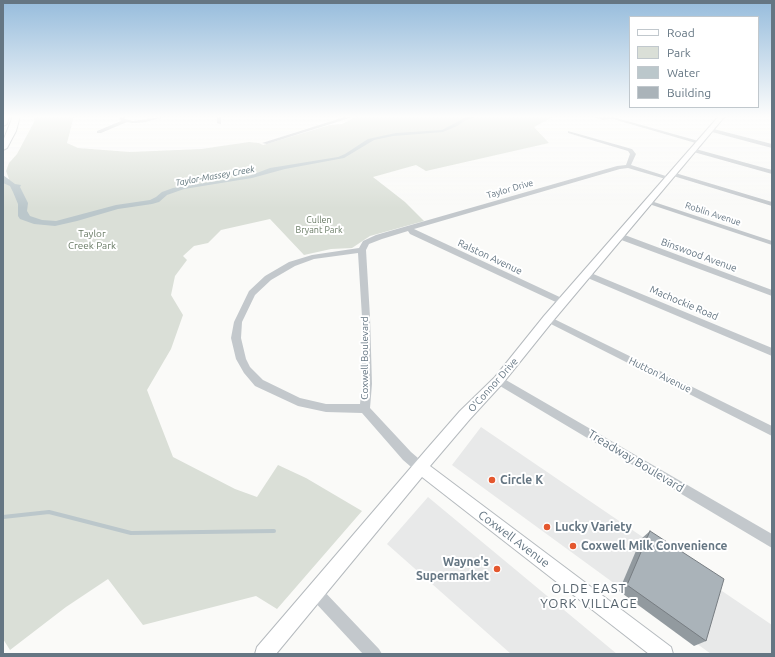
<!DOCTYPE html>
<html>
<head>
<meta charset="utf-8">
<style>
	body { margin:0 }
	#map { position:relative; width:775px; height:657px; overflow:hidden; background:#fafaf8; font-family:Ubuntu,sans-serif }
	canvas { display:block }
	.frame { position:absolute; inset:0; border:4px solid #657683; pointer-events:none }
	.legend { position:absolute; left:629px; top:16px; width:130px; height:92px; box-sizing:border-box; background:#fff; border:1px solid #c1c8cd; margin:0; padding:5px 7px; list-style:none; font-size:12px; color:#657683 }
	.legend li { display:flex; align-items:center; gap:8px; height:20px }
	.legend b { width:20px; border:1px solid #c1c8cd }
</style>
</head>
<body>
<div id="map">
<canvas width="775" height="657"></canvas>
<div class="frame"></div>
<ul class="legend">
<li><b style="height:5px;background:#fff"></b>Road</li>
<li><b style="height:11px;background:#dadfd7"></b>Park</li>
<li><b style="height:11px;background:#bbc7cb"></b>Water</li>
<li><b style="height:11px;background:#aab3b9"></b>Building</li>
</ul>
</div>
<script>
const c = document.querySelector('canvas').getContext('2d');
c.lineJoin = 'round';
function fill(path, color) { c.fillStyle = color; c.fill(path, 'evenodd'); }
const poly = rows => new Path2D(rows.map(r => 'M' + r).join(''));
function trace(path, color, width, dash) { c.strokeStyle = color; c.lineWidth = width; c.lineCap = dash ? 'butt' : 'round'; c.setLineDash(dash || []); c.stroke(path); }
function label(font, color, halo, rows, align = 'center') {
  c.font = font + ' Ubuntu,sans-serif'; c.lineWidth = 4; c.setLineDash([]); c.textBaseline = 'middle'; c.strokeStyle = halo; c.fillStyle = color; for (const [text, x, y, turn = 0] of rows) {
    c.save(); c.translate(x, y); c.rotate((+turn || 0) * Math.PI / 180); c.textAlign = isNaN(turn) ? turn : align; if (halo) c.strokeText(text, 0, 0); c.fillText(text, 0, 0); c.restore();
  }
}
const built = poly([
	[481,427,772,625,772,654,711,654,452,465],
	[428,497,617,654,511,654,387,544]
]);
const green = poly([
	[35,116,74,116,67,143,78,148,130,152,201,149,249,142,259,143,263,145,330,125,342,124,358,116,555,116,534,127,549,143,426,171,416,165,373,177,405,202,424,221,370,236,352,248,331,249,304,255,270,219,221,230,208,243,194,246,183,256,187,260,175,276,171,295,183,315,171,349,147,390,173,457,235,489,257,497,278,465,306,478,362,511,277,609,256,596,143,625,108,579,66,607,10,650,3,639,3,182,9,179,6,171,9,163,17,154,34,122]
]);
const water = poly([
	[468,116,479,116,466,120,457,126,443,132,393,136,374,140,344,158,285,169,252,178,184,189,167,195,159,202,152,204,118,209,77,221,55,226,34,224,20,219,18,216,18,204,13,192,10,186,3,183,3,175,15,184,21,185,20,187,28,203,27,211,30,216,42,220,56,221,116,205,150,200,156,197,162,192,173,188,249,176,270,168,338,157,345,154,368,139,396,133,442,130]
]);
const stream = poly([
	[3,517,49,512,131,533,274,531]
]);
const minor = poly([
	[119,116,124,116,125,119,133,121,168,116,146,122,133,123,127,122,101,133,97,133,97,131,121,121,119,116],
	[217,116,221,116,221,124,217,123,217,116],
	[348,116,356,116,267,144,262,143,348,116],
	[593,116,613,117,702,142,699,144,613,119,602,120,593,116],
	[710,128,772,144,772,148,708,131,708,129,710,128],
	[568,131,632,149,636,154,631,165,672,178,669,180,628,168,620,169,414,229,566,300,567,302,566,304,560,304,410,234,408,231,382,239,369,244,366,250,370,317,372,384,370,408,411,452,425,464,427,468,425,472,421,473,417,472,403,460,362,413,326,412,298,406,255,386,244,373,236,359,231,338,234,322,249,291,265,276,289,262,312,255,359,248,363,241,376,235,617,166,626,165,630,154,628,151,568,133,568,131],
	[358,253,362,317,362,384,360,404,326,404,300,398,263,380,250,367,246,359,241,338,242,322,255,295,271,280,295,266,314,259,358,253],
	[692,148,772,170,772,174,690,151,690,149,692,148],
	[672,172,772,202,772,206,670,175,670,173,672,172],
	[648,200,772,241,772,245,646,203,645,202,648,200],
	[616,234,622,234,772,290,772,296,616,238,616,234],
	[586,271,772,348,772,356,583,276,582,274,583,272,586,271],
	[548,316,772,426,772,436,545,321,544,319,545,317,548,316],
	[499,376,772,534,772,548,495,383,494,380,495,377,499,376],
	[316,586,321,588,379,649,382,654,363,654,311,598,309,593,311,588,316,586]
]);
const major = poly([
	[719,116,725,116,552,322,503,383,470,419,430,466,671,647,673,654,649,654,422,477,276,654,255,654,257,647,426,450,460,411,495,377,544,316,719,116]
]);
const highway = poly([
	[3,116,9,116,7,124,3,126,3,116],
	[13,116,20,116,16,131,7,148,3,150,3,141,13,116]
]);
const wall = poly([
	[650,531,706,641,694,646,619,591,641,539]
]);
const building = poly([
	[650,531,724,579,706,641,627,585,650,531]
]);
const markers = [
	[492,480,4,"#e4572e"],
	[547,527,4,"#e4572e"],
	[573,546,4,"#e4572e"],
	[497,569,4,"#e4572e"]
];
const farWaternames = [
	["Taylor-Massey Creek",215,176,-10]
];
const farStreetnames = [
	["Taylor Drive",510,189,-16],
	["Roblin Avenue",713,214,18]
];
const farParknames = [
	["Cullen",319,220],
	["Bryant Park",319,230]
];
const parkNames = [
	["Taylor",92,234],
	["Creek Park",92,246]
];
const streetNames = [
	["Binswood Avenue",699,255,20],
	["Ralston Avenue",490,257,25],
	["Machockie Road",684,303,23],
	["Coxwell Boulevard",365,358,-90],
	["Hutton Avenue",660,375,26],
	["O'Connor Drive",493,385,-48]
];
const nearStreetnames = [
	["Treadway Boulevard",636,461,31],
	["Coxwell Avenue",514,539,37]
];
const nearPoinames = [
	["Circle K",500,480],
	["Lucky Variety",555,527],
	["Coxwell Milk Convenience",581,546],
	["Wayne's",489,562,"right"],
	["Supermarket",489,576,"right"]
];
const nearNeighbourhoodnames = [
	["OLDE EAST",589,589],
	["YORK VILLAGE",589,604]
];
fill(built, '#e8e9e9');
fill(green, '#dadfd7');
fill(water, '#bbc7cb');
trace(stream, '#bbc7cb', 4);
trace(major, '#b5babe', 2);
trace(highway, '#b4b9bd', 2);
fill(minor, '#c3c8cc');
fill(major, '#fff');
fill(highway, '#fff');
fill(wall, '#929a9f');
fill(building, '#aab3b9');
trace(building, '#777d82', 1);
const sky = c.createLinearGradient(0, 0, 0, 208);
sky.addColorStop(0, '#96bcdc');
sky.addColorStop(0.56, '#fdfdfc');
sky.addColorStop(1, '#fdfdfc00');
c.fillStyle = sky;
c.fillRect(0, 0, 775, 208);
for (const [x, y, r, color] of markers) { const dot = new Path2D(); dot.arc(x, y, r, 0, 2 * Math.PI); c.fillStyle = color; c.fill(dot); trace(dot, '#fff', 1.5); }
label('italic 9px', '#60757c', '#fff', farWaternames);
label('9px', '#657683', '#fff', farStreetnames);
label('9px', '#687a64', '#fff', farParknames);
label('10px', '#687a64', '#fff', parkNames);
label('10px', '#657683', '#fff', streetNames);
label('12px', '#657683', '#fff', nearStreetnames);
label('bold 12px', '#657683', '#fff', nearPoinames, 'left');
c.letterSpacing = '1px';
label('13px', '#57646e', '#fff', nearNeighbourhoodnames);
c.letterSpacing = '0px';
</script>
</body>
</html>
